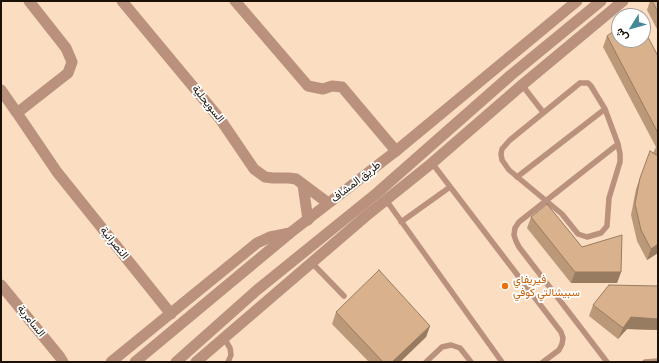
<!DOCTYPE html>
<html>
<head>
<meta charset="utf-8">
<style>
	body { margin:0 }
	#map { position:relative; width:659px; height:363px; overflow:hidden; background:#fbddc1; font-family:Bitter,Vazirmatn,serif }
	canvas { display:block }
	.frame { position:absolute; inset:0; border:2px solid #1a1006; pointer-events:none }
	.north { position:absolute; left:611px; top:8px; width:40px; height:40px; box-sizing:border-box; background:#fff; border:1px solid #a39f9b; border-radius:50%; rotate:233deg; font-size:11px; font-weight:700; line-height:16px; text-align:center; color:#1a1006 }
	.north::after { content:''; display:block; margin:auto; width:14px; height:18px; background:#458898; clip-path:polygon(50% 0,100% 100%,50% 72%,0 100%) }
</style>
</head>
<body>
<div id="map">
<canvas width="659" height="363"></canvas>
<div class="frame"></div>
<div class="north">ش</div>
</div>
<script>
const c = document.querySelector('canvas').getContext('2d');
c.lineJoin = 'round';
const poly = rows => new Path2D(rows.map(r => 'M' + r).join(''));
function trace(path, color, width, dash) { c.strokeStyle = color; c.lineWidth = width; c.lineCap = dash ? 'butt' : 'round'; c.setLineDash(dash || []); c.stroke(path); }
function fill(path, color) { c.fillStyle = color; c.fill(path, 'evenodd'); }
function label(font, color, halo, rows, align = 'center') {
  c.font = font + ' Bitter,Vazirmatn,serif'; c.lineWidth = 3.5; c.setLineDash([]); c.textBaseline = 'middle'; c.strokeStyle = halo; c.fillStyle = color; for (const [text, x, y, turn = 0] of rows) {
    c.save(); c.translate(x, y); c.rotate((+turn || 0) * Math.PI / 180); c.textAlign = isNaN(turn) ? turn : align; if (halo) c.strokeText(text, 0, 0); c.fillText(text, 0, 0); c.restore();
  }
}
const service = poly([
	[580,83,588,83,591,86,605,109,618,144,620,154,620,162,609,198,607,226,601,233,587,237,578,234,562,214,509,170,502,160,501,154,502,149,510,140,580,83],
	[522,85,543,112],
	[432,163,561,332,563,338,562,344,559,350,543,362],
	[517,177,605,109],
	[386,200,502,362],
	[401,222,450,187],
	[312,263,344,296],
	[224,338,230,348,231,355,228,362],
	[426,362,442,347,451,345,460,348,471,362],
	[607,362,519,247,516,241,514,235,515,228,519,222,618,144],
	[645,362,658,361]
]);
const minor = poly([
	[29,1,66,48,72,62,68,73,17,113,57,172,171,314],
	[122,1,220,119,254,169,265,177,273,178,289,178,296,179,328,203],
	[235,1,308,86,323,89,332,86,342,87,396,151],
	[1,90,17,113],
	[303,185,308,220],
	[1,285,60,357,63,362],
	[111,362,257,243,270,237,290,233],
	[196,362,366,216,432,163,522,85,623,1]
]);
const tertiary = poly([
	[135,362,290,233,396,151,577,1],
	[176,362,257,290,377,193,511,75,601,1]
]);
const wall = poly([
	[650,1,658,1,658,31,647,10],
	[607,36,658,56,658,253,647,260,637,241,631,215,636,189,650,151,653,153,656,147,603,47],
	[531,217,621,272,617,283,571,283,527,228],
	[658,286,658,330,627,329,618,339,589,316,593,305],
	[336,312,430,326,426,337,400,362,369,362,332,324]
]);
const shadedWall = poly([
	[658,244,658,253,647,260,651,249],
	[575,272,621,272,617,283,571,283],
	[631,317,658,319,658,330,627,329,618,339,623,328],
	[430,326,426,337,400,362,392,362]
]);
const building = poly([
	[652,1,658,1,658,12,652,1],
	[619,27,619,40,643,40,643,28,658,56,658,133,607,36,619,27],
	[650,151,658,156,658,244,651,249,641,230,635,204,640,178,650,151],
	[547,204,582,247,622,235,621,272,575,272,531,217,547,204],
	[379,270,430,326,392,362,383,362,336,312,379,270],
	[609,285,658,286,658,319,631,317,623,328,593,305,609,285]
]);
const markers = [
	[505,286,4,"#e8710a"]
];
const streetNames = [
	["السويحلية",208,104,51],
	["طريق المشاف",356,182,-38],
	["النصرانية",114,243,51],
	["السامرية",31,321,51]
];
const foodNames = [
	["فيريفاي",513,280],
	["سبيشالتي كوفي",513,293]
];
trace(service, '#ba917c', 5.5);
trace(minor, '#ba917c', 11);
trace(tertiary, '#ba917c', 11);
fill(wall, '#bb9878');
fill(shadedWall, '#987c62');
fill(building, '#d9b18c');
trace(building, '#987c62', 1);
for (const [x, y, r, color] of markers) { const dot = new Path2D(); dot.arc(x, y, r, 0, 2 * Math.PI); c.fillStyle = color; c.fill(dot); trace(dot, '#fff', 1.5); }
label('11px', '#1a1006', '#fff', streetNames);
label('11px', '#c56008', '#fff', foodNames, 'left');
</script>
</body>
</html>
